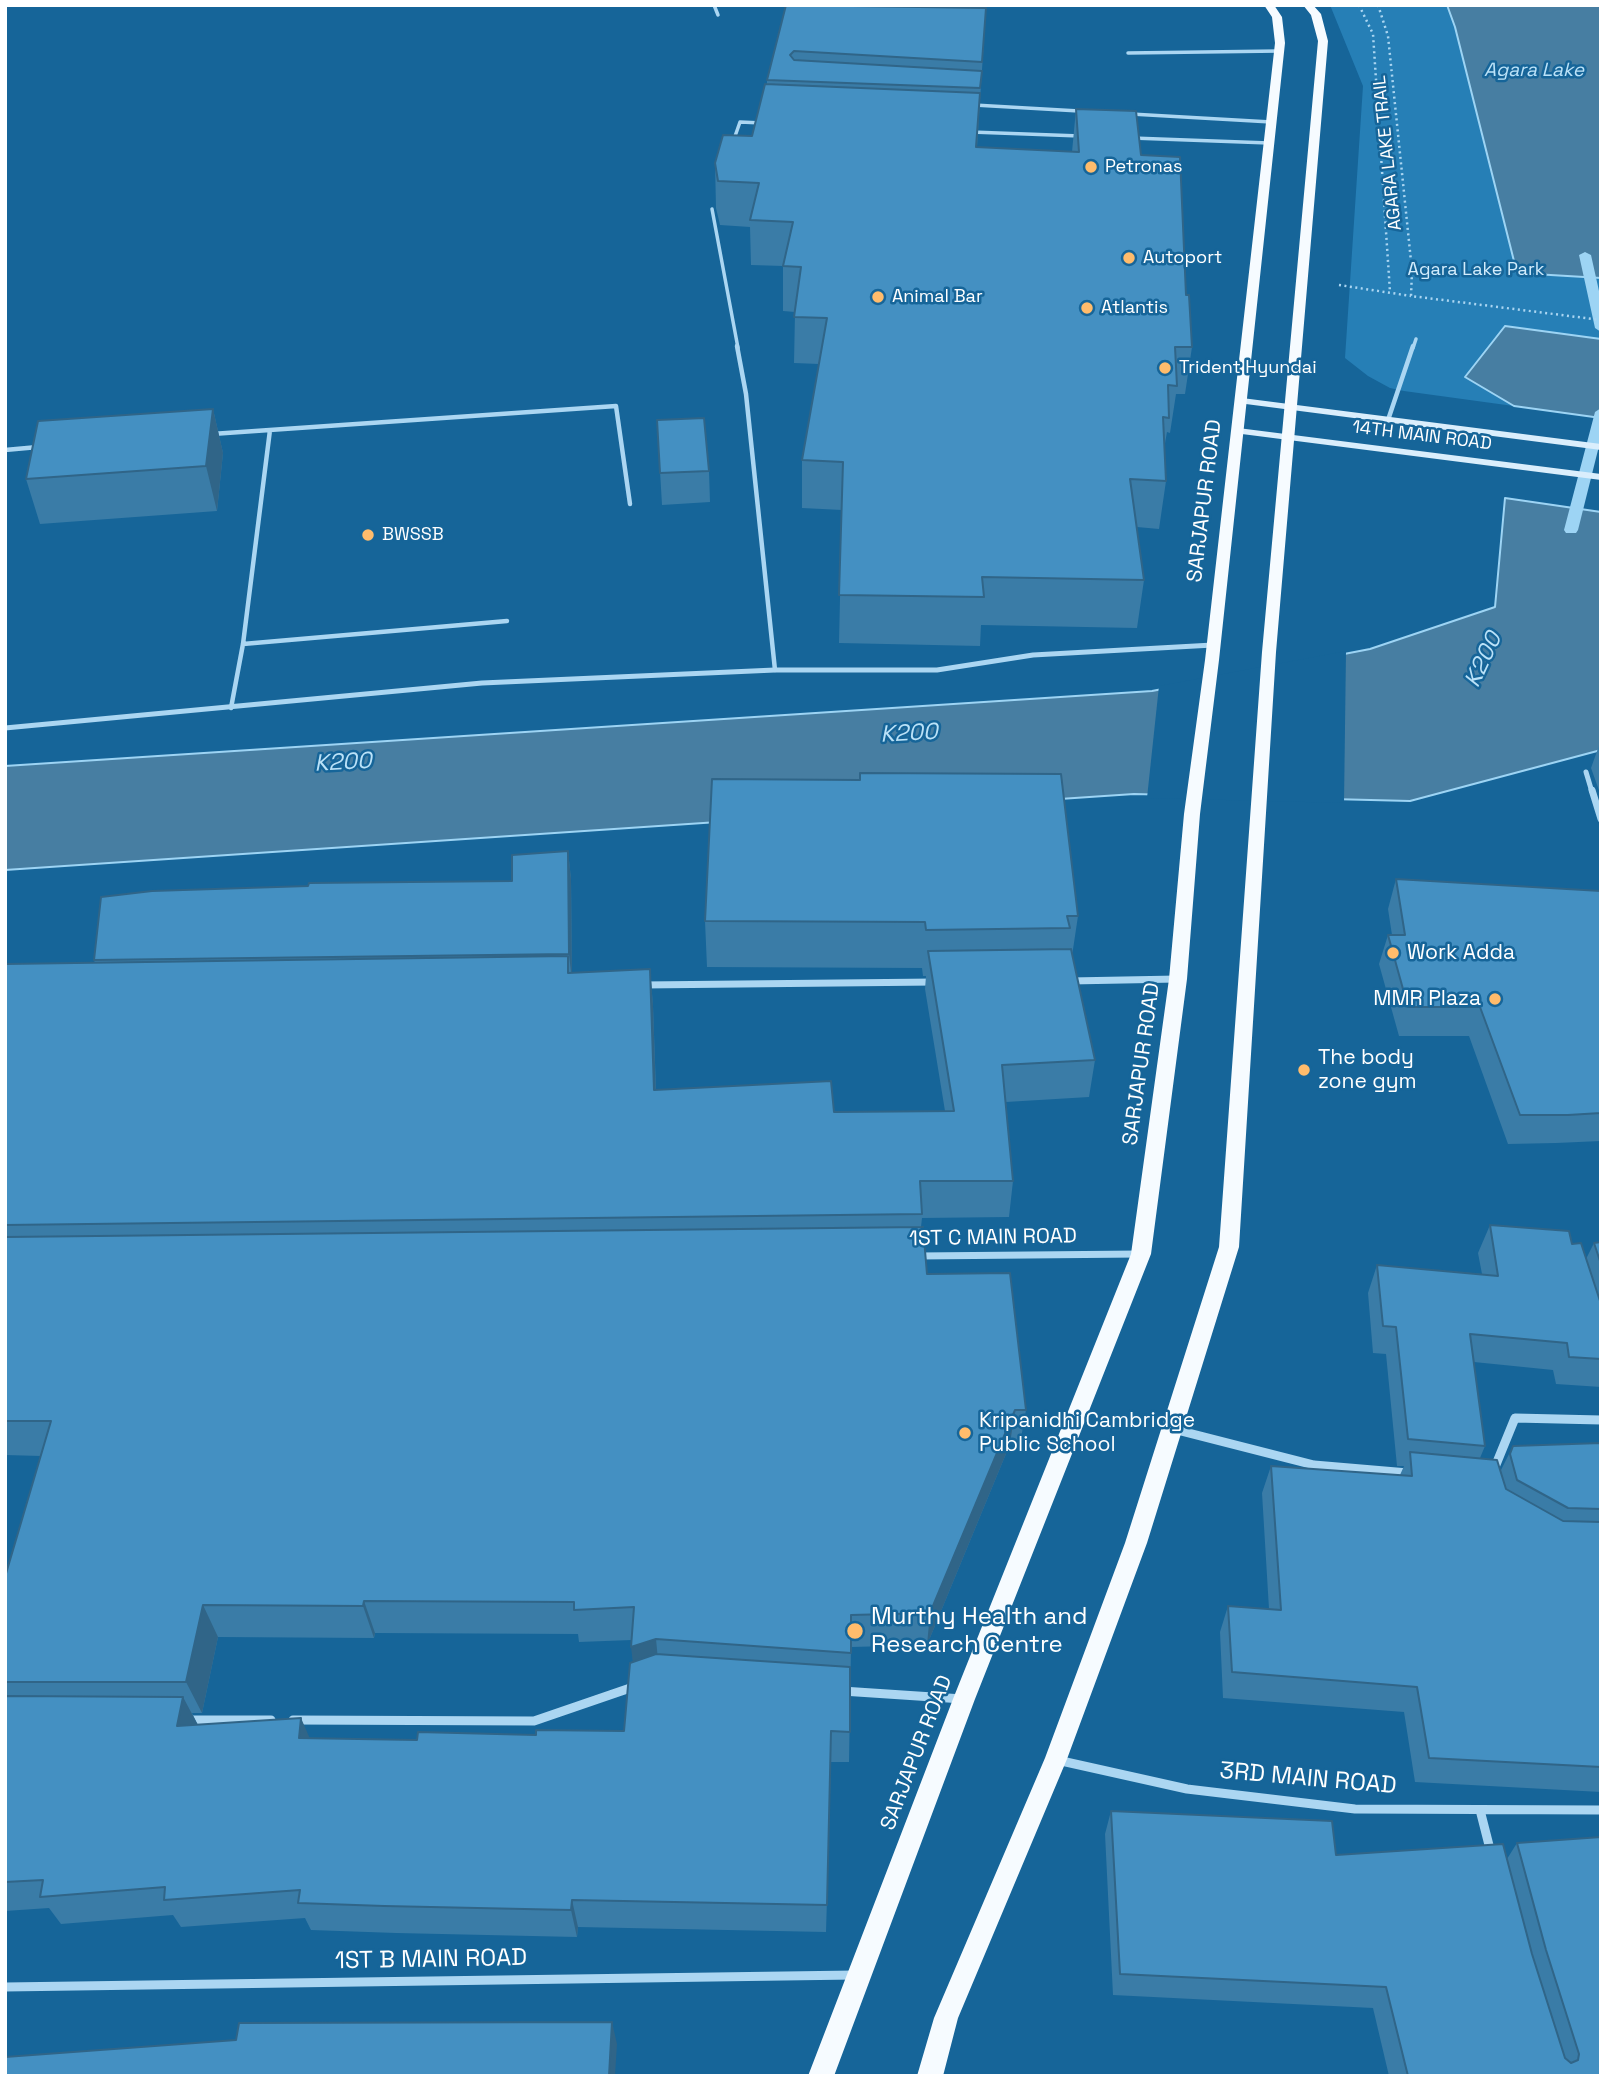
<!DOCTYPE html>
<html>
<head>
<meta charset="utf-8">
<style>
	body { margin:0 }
	#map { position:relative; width:1606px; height:2081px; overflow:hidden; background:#166599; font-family:"Space Grotesk",sans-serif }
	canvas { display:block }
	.frame { position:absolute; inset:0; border:7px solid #fff; pointer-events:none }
</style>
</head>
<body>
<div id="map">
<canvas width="1606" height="2081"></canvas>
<div class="frame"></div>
</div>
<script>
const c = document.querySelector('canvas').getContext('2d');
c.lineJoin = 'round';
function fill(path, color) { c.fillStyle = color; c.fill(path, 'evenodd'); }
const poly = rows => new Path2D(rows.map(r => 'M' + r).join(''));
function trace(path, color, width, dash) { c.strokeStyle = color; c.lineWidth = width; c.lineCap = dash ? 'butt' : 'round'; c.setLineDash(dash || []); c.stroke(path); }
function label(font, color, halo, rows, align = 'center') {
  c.font = font + ' "Space Grotesk",sans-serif'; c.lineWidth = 5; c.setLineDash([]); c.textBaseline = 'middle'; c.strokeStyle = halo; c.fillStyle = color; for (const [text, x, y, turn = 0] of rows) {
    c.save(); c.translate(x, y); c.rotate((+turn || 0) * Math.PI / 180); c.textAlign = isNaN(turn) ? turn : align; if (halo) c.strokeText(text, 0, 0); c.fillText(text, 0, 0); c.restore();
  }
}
const green = poly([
	[1330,5,1601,5,1601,418,1404,391,1390,388,1368,376,1345,358,1363,86]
]);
const water = poly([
	[1447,5,1601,5,1601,278,1517,273,1455,27,1447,5],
	[1505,326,1601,339,1601,418,1514,406,1465,377,1505,326],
	[1505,498,1601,512,1601,750,1410,801,1134,794,5,870,5,766,1152,691,1370,649,1495,607,1505,498]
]);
const pier = poly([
	[1346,651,1344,803,1147,798,1159,686]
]);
const stream = poly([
	[1585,252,1591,255,1601,300,1601,332,1595,328,1579,255,1585,252],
	[1601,408,1601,438,1578,530,1576,533,1566,533,1564,530,1595,412,1601,408]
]);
const path = poly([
	[1359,5,1373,34,1390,292],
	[1378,5,1388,36,1412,271,1411,296,1601,320],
	[1339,285,1411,296]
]);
const laneFar1 = poly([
	[714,5,718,15],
	[1128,53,1279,51],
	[974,105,1079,111],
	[1131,114,1271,122],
	[971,132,1080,136],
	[1132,138,1269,143],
	[733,142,740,122,762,123],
	[712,209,738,348],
	[1413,348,1416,339]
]);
const lane = poly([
	[737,346,746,394,775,670],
	[1388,420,1413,346],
	[212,434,616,406,630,504],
	[5,450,38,447],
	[243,644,507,621],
	[231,708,243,644,270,430]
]);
const streetFar2 = poly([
	[5,728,482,683,775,670,937,670,1033,655,1213,645],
	[1586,772,1592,792]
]);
const streetFar1 = poly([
	[1592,790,1601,819],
	[1070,981,1177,979],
	[643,985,935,982],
	[918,1256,1140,1254]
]);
const street = poly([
	[1173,1429,1314,1465,1408,1473],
	[1495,1467,1515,1418,1601,1420],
	[842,1691,963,1699],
	[188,1720,271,1720],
	[293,1720,534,1721,636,1686],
	[1057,1760,1187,1789,1355,1809,1601,1810],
	[1480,1810,1491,1853],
	[5,1987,855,1975]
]);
const secondary = poly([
	[1242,398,1601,444,1601,450,1238,403,1238,399,1242,398],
	[1238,428,1601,474,1601,480,1234,433,1234,429,1238,428]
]);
const primary = poly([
	[1264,5,1274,5,1282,17,1285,43,1219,660,1200,814,1187,979,1151,1254,975,1699,834,2076,808,2076,953,1699,1131,1254,1169,979,1184,814,1205,660,1275,43,1272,17,1264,5],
	[1303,5,1313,5,1321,14,1328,41,1276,652,1239,1247,1147,1543,1067,1759,958,2018,943,2076,917,2076,934,2018,1045,1758,1125,1543,1219,1247,1262,652,1318,41,1311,15,1303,5]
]);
const wall = poly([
	[786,5,986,8,977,147,1072,152,1076,109,1141,155,1186,295,1192,347,1185,394,1176,394,1170,433,1167,432,1164,449,1166,481,1159,529,1137,527,1144,580,1137,628,981,625,980,646,839,643,842,510,802,508,802,460,819,364,794,363,795,312,783,311,783,266,751,265,750,227,720,225,716,208,715,163,752,136,767,84,767,80],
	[213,409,223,453,217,511,40,524,26,479],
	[657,420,709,471,710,502,662,505],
	[1601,740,1601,796,1591,768],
	[568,851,571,879,572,973,650,969,653,1006,656,1090,834,1112,945,1111,925,989,926,976,923,976,922,968,707,967,705,921,1078,916,1072,956,1095,1060,1089,1097,1006,1102,1013,1181,1009,1217,922,1218,921,1227,927,1274,1026,1410,1020,1444,1010,1444,927,1645,851,1647,849,1762,831,1762,826,1932,578,1927,577,1937,396,1933,311,1930,305,1918,181,1927,173,1915,61,1924,49,1908,5,1911,5,1577,41,1456,5,1455,5,964,95,963,94,960,512,881],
	[375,1633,578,1634,579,1642,632,1640,633,1662,624,1731,417,1740,309,1738,198,1725,192,1713,202,1713,218,1637,374,1638],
	[1396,879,1601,891,1601,1141,1556,1143,1508,1144,1469,1036,1399,1036,1379,964,1388,935,1392,935,1388,909],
	[1490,1225,1572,1244,1586,1259,1594,1243,1601,1242,1601,1387,1556,1384,1553,1370,1474,1362,1485,1446,1480,1458,1500,1472,1513,1446,1601,1443,1601,1792,1415,1782,1404,1712,1223,1698,1220,1632,1228,1606,1269,1609,1262,1493,1271,1466,1400,1475,1404,1466,1397,1466,1386,1354,1373,1353,1368,1293,1377,1265,1482,1274,1478,1253],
	[1111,1811,1336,1855,1507,1859,1517,1843,1601,2076,1389,2076,1373,2008,1113,1995,1105,1834]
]);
const shadedWall = poly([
	[213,409,223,453,217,511,206,466],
	[568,851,571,879,572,981,569,954],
	[650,969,653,1006,657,1127,654,1090],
	[1015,1410,1010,1444,927,1645,930,1613],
	[364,1601,375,1633,374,1638,363,1606],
	[203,1605,218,1637,202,1713,186,1682],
	[656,1639,659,1671,635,1679,631,1647],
	[183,1697,199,1727,177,1726],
	[301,1718,314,1748,299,1738],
	[572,1900,578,1927,577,1937,571,1910],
	[612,2022,617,2044,615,2076,609,2076]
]);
const building = poly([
	[786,5,986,8,982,62,794,51,790,55,794,60,982,71,980,88,767,80,786,5],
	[765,84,980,93,976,147,1079,152,1076,109,1136,111,1141,155,1180,157,1186,295,1189,295,1192,347,1175,347,1177,386,1168,385,1169,418,1163,417,1166,481,1130,479,1144,580,982,577,984,597,839,595,843,462,802,460,827,318,794,317,801,267,783,266,793,222,750,220,759,183,718,181,715,163,723,135,752,136,765,84],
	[213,409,206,466,26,479,38,421,213,409],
	[704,418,709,471,660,473,657,420,704,418],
	[860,773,1061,774,1078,916,1067,916,1070,928,926,930,925,922,705,921,712,779,860,780,860,773],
	[568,851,569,954,94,960,101,897,152,891,308,886,309,883,512,881,512,855,568,851],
	[1396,879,1601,891,1601,1113,1568,1115,1520,1115,1480,1007,1408,1007,1388,935,1405,935,1396,879],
	[1071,949,1095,1060,1002,1065,1013,1181,920,1181,922,1214,5,1225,5,964,568,956,568,973,650,969,654,1090,831,1081,834,1112,954,1111,928,951,1071,949],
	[1490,1225,1569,1231,1572,1244,1581,1243,1601,1304,1601,1359,1569,1357,1567,1343,1470,1334,1485,1446,1408,1439,1396,1327,1383,1326,1377,1265,1498,1276,1490,1225],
	[923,1227,927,1274,1010,1273,1026,1410,1015,1410,930,1613,851,1615,851,1653,656,1639,631,1647,634,1607,574,1610,574,1602,364,1601,363,1606,203,1605,186,1682,5,1682,5,1577,51,1421,5,1421,5,1237,923,1227],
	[1601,1242,1601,1264,1594,1243,1601,1242],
	[1601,1443,1601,1509,1568,1508,1517,1480,1510,1454,1513,1446,1601,1443],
	[1410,1452,1497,1460,1506,1489,1563,1521,1601,1522,1601,1767,1429,1758,1417,1687,1232,1672,1228,1606,1281,1610,1271,1466,1412,1476,1410,1452],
	[656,1654,850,1667,850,1732,831,1731,827,1905,572,1900,571,1910,384,1906,298,1903,300,1890,164,1900,165,1887,40,1897,43,1880,5,1882,5,1696,183,1697,177,1726,301,1718,299,1738,417,1740,418,1732,536,1735,536,1730,624,1731,630,1663,656,1654],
	[1111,1811,1332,1821,1336,1855,1503,1844,1532,1954,1565,2058,1571,2063,1578,2060,1579,2054,1546,1950,1517,1843,1601,1837,1601,2076,1408,2076,1386,1987,1120,1974,1111,1811],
	[612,2022,609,2076,5,2076,5,2057,236,2040,239,2023,612,2022]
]);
const markers = [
	[1091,167,7,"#ffbc6c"],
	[1129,258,7,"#ffbc6c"],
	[878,297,7,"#ffbc6c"],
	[1087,308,7,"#ffbc6c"],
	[1165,368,7,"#ffbc6c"],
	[368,535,7,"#ffbc6c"],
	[1393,953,7,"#ffbc6c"],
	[1495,999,7,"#ffbc6c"],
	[1304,1070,7,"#ffbc6c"],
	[965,1433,7,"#ffbc6c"],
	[855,1631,9,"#ffbc6c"]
];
const farStreetnames = [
	["AGARA LAKE TRAIL",1388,153,-96],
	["14TH MAIN ROAD",1422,436,7]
];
const farPoinames = [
	["Petronas",1105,167],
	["Autoport",1143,258],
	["Animal Bar",892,297],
	["Atlantis",1101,308],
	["Trident Hyundai",1179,368],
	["BWSSB",382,535]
];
const farParknames = [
	["Agara Lake Park",1476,270]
];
const farWaternames = [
	["Agara Lake",1534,71]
];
const streetNames = [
	["SARJAPUR ROAD",1205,501,-83],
	["SARJAPUR ROAD",1142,1064,-82],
	["1ST C MAIN ROAD",993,1238,-1],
	["SARJAPUR ROAD",917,1753,-69]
];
const poiNames = [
	["Work Adda",1407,953],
	["MMR Plaza",1481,999,"right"],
	["The body",1318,1058],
	["zone gym",1318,1082],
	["Kripanidhi Cambridge",979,1421],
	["Public School",979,1445]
];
const waterNames = [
	["K200",1484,660,-65],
	["K200",909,734,-3],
	["K200",343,763,-3]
];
const nearPoinames = [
	["Murthy Health and",871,1617],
	["Research Centre",871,1645]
];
const nearStreetnames = [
	["3RD MAIN ROAD",1308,1779,5],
	["1ST B MAIN ROAD",431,1960,-1]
];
fill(green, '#267fb6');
fill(water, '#477ea2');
trace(water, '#9dd4f4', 2);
fill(pier, '#166599');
fill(stream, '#9dd4f4');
trace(path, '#abd6f2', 2.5, [2, 3.5]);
trace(laneFar1, '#abd6f2', 3.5);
trace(lane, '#abd6f2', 4.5);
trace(streetFar2, '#abd6f2', 5);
trace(streetFar1, '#abd6f2', 7);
trace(street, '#abd6f2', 9);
fill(secondary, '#daeefc');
fill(primary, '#f6fbff');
fill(wall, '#3a7ca7');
fill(shadedWall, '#306588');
fill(building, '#4490c2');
trace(building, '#306588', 2);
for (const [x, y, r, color] of markers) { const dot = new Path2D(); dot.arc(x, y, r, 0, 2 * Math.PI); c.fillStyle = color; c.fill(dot); trace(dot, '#166599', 2.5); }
label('18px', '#fff', '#166599', farStreetnames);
label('18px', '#fff', '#166599', farPoinames, 'left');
label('18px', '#d2ecfc', '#166599', farParknames);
label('italic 19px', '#bbe2f8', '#166599', farWaternames);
label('21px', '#fff', '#166599', streetNames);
label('21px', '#fff', '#166599', poiNames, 'left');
label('italic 23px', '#bbe2f8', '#166599', waterNames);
label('24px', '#fff', '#166599', nearPoinames, 'left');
label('24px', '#fff', '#166599', nearStreetnames);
</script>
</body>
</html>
